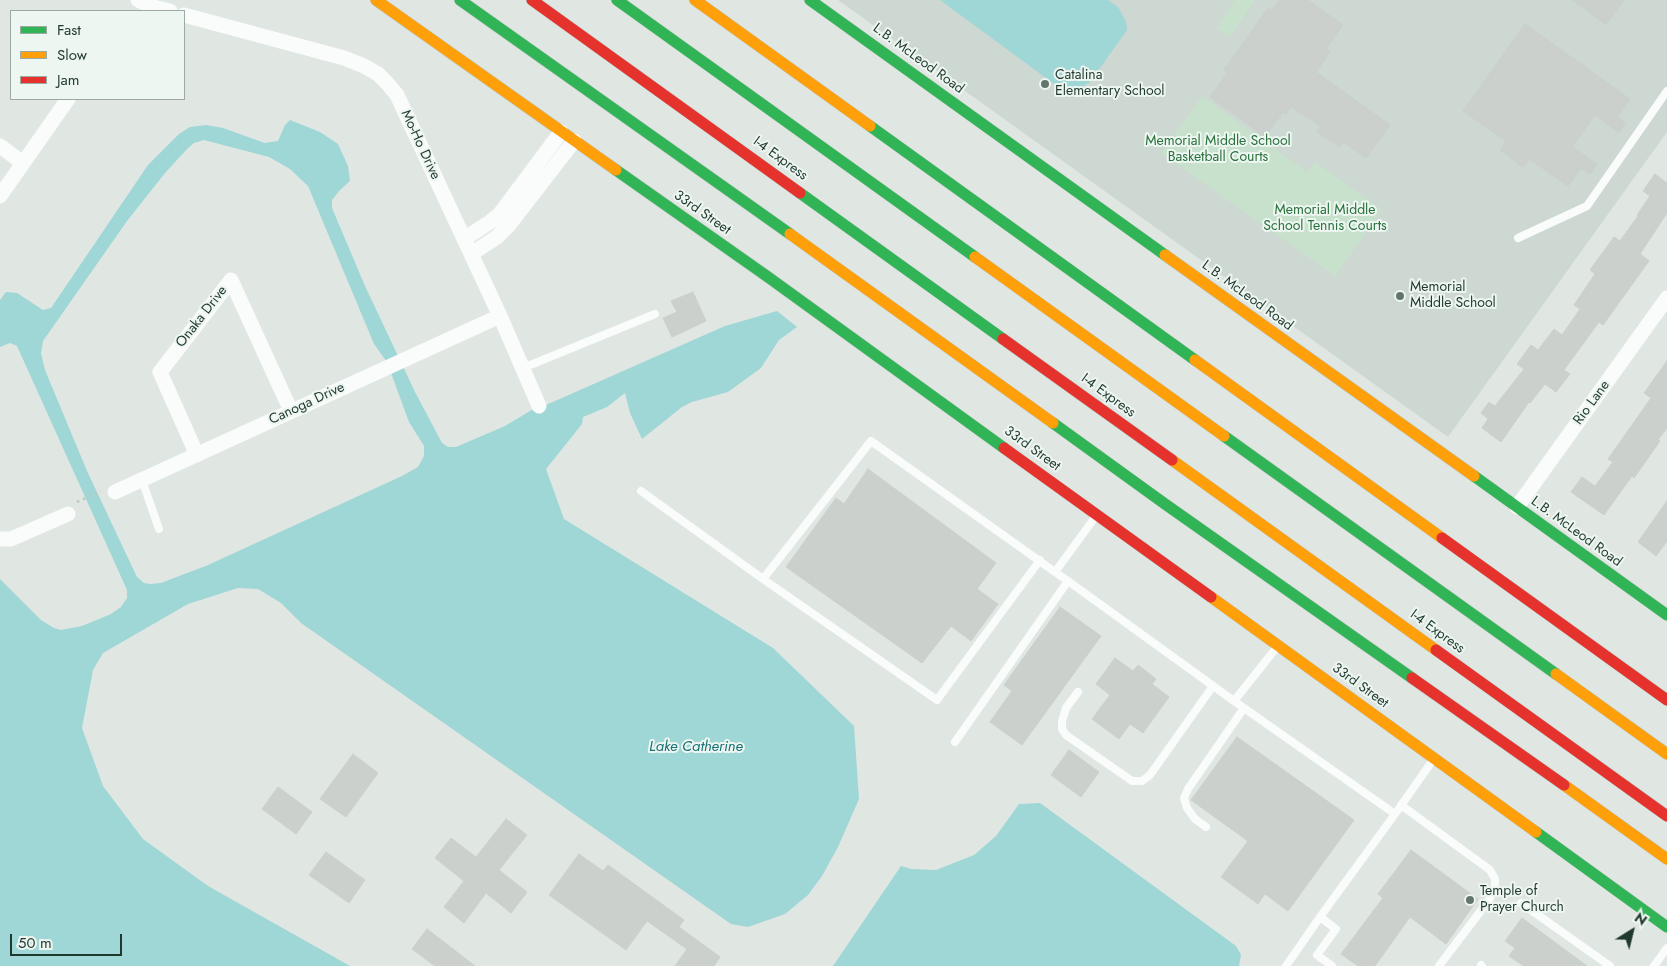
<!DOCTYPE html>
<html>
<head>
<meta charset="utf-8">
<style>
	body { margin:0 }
	#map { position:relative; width:1667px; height:966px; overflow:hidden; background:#e0e7e3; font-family:Jost,sans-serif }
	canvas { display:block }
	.legend { position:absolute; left:10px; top:10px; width:175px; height:90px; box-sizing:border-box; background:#eef6f1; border:1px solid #9baaa3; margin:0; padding:6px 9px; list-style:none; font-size:15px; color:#1f392f }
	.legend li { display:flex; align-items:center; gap:10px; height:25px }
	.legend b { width:25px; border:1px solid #9baaa3 }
	.north { position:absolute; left:1607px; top:906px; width:50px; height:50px; -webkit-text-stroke:4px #eef6f1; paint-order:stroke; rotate:36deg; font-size:14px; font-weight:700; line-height:20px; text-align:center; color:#1f392f }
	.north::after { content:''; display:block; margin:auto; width:18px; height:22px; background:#1f392f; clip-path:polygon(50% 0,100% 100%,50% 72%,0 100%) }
	.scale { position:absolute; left:10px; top:934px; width:112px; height:22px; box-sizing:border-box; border:2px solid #1f392f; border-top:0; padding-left:6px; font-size:15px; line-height:18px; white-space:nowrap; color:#1f392f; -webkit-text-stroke:4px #eef6f1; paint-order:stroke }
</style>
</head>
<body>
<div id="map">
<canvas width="1667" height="966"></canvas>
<ul class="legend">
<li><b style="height:6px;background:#30b455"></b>Fast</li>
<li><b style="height:6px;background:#ff9f0a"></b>Slow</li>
<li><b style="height:6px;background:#e5322d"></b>Jam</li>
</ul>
<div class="north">N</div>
<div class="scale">50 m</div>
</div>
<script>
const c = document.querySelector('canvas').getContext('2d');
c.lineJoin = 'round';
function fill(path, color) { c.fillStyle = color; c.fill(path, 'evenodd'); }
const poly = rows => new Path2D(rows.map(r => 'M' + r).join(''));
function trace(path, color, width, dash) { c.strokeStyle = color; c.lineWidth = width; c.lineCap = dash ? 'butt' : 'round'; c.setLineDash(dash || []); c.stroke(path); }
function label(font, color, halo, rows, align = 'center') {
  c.font = font + ' Jost,sans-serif'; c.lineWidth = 4; c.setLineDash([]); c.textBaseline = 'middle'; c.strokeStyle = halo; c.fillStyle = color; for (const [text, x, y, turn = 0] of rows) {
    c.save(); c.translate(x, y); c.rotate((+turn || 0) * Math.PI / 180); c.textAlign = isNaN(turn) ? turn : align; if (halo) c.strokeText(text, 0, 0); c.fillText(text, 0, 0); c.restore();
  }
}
const built = poly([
	[838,0,1667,0,1667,132,1448,437]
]);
const green = poly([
	[1235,0,1255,0,1230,37,1217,28],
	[1202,96,1307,172,1315,162,1382,210,1335,276,1161,153]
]);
const water = poly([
	[940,0,1108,0,1118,7,1126,22,1127,30,1090,82,1077,90,1061,89],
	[290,120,320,132,338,144,348,166,350,181,339,191,332,200,332,208,365,286,415,392,442,443,448,447,456,447,505,426,535,408,546,405,725,326,777,311,797,327,779,340,761,368,728,392,692,402,682,407,642,439,630,413,625,393,607,407,583,417,582,424,546,469,564,519,773,648,854,726,859,799,838,847,822,876,808,895,785,914,748,927,731,924,301,623,281,603,258,589,238,588,188,604,103,653,93,670,82,728,103,786,143,839,208,886,350,966,0,966,0,579,41,620,54,628,61,630,82,626,111,614,121,607,127,598,127,590,17,346,10,343,0,347,0,300,6,292,17,293,43,310,51,308,148,165,179,134,190,127,206,125,223,128,265,143,278,141,285,125],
	[204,140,269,157,290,169,308,186,374,344,387,362,409,422,424,446,424,456,418,467,402,476,208,565,161,583,150,584,144,583,137,577,87,471,45,370,41,353,43,341,127,221,165,173,188,148,194,143],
	[1040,803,1236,946,1241,955,1239,966,833,966,901,866,911,869,936,870,974,855,996,836,1019,804]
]);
const building = poly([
	[1280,0,1308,0,1343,25,1326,49,1330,52,1316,72,1390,125,1366,158,1344,142,1340,147,1317,132,1321,127,1291,106,1286,114,1283,112,1265,137,1210,97,1228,72,1224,70,1268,8,1272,11,1280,0],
	[1572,0,1624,0,1606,25,1572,0],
	[1525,24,1630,99,1617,117,1625,123,1619,133,1595,115,1572,147,1597,164,1590,174,1581,168,1568,186,1529,159,1523,167,1500,150,1506,141,1463,111,1525,24],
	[1655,174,1667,183,1667,213,1640,254,1649,261,1603,325,1599,322,1564,370,1570,374,1556,392,1545,384,1530,403,1529,402,1501,442,1482,428,1488,419,1481,413,1489,402,1495,406,1524,369,1517,364,1531,345,1538,350,1554,329,1562,335,1580,309,1574,305,1595,274,1590,270,1614,237,1620,241,1638,216,1637,215,1650,196,1643,191,1655,174],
	[693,292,706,321,672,337,663,318,677,312,671,301,693,292],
	[1667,361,1667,428,1658,440,1660,441,1634,478,1632,476,1604,515,1571,492,1582,477,1595,486,1613,462,1608,459,1651,398,1644,393,1667,361],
	[868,469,996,563,977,589,998,604,971,641,951,626,922,663,786,567,836,498,844,504,868,469],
	[1667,501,1667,541,1656,556,1638,542,1667,501],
	[1060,607,1101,636,1022,745,990,722,1012,691,1004,685,1060,607],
	[1115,658,1133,671,1138,665,1156,679,1152,684,1169,697,1143,733,1130,724,1119,739,1092,719,1110,695,1096,684,1115,658],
	[1237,737,1354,820,1288,911,1265,894,1258,904,1221,877,1248,841,1191,800,1237,737],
	[1069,750,1099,772,1081,797,1051,775,1069,750],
	[353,754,378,773,346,817,320,799,353,754],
	[278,787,312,812,296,834,262,809,278,787],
	[506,819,527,835,499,870,527,892,511,913,486,893,464,923,444,907,464,881,435,858,451,838,476,857,506,819],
	[1411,850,1478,899,1446,944,1410,917,1375,966,1358,966,1341,954,1383,898,1378,894,1411,850],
	[326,852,365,880,349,903,309,875,326,852],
	[579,854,603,871,608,865,684,920,679,927,720,957,714,966,675,966,687,949,647,921,626,950,549,895,579,854],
	[1522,918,1587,966,1524,966,1509,956,1515,948,1505,941,1522,918],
	[427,929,475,966,435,966,412,949,427,929]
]);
const path = poly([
	[77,502,101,491]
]);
const lane = poly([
	[1518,238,1587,206,1667,91],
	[523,368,655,314],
	[142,480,159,529],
	[641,491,763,579,871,441,1055,572],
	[1096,516,1055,572,1068,581,1234,701,1277,647],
	[763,579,937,700,1040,560],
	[1078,692,1066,708,1062,721,1062,729,1066,735,1132,781,1142,781,1150,775,1213,686],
	[1234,701,1395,814,1433,760],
	[955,742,1068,581],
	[1401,805,1490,870,1495,879,1495,887,1489,900,1439,966],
	[1206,827,1195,819,1187,808,1184,798,1188,789,1244,708],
	[1521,903,1610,966],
	[1481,965,1482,966],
	[1286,966,1320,917],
	[1332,966,1317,955,1336,929,1320,917,1395,814],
	[1654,966,1667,948]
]);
const street = poly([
	[138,0,153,7,170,11],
	[184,15,344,58,364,66,378,74,387,83,397,95,500,316,539,406],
	[0,146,23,163],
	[0,196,68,99],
	[464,239,490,222,499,215,561,132],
	[471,254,497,237,509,225,574,141],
	[197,455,160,372,231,280,291,411],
	[115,492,500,316],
	[1517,507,1667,298],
	[0,539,11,539,68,514]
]);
const fast = poly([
	[460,0,790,234],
	[617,0,975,257],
	[810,0,1165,255],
	[870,126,1195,360],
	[616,170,768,277,1004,448],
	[800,193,1003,339],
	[1053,423,1165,504,1412,678],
	[1224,436,1556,674],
	[1474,476,1667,615],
	[1536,832,1667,927]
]);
const slow = poly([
	[376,0,616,170],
	[695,0,870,126],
	[790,234,1053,423],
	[1165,255,1474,476],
	[975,257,1224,436],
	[1195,360,1442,538],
	[1172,460,1436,650],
	[1211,597,1536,832],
	[1556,674,1667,754],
	[1564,785,1667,859]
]);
const jam = poly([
	[532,0,800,193],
	[1003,339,1172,460],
	[1004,448,1211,597],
	[1442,538,1667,700],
	[1436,650,1667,816],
	[1412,678,1564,785]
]);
const markers = [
	[1045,84,5,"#63766e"],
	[1400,296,5,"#63766e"],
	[1470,900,5,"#63766e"]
];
const streetNames = [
	["L.B. McLeod Road",918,59,36],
	["Mo-Ho Drive",420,145,65],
	["I-4 Express",780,159,36],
	["33rd Street",702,213,35],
	["L.B. McLeod Road",1247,296,36],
	["Onaka Drive",202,317,-52],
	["I-4 Express",1108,396,36],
	["Rio Lane",1592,403,-54],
	["Canoga Drive",307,404,-25],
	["33rd Street",1032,449,36],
	["L.B. McLeod Road",1576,532,36],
	["I-4 Express",1437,632,36],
	["33rd Street",1360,686,36]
];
const poiNames = [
	["Catalina",1055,76],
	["Elementary School",1055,92],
	["Memorial",1410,288],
	["Middle School",1410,304],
	["Temple of",1480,892],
	["Prayer Church",1480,908]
];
const parkNames = [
	["Memorial Middle School",1218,142],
	["Basketball Courts",1218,158],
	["Memorial Middle",1325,211],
	["School Tennis Courts",1325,227]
];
const waterNames = [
	["Lake Catherine",696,747]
];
fill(built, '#ced8d2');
fill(green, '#c8e1cd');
fill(water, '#9fd6d6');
fill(building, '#cbd0cd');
trace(building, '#c9d0cc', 1);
trace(fast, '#b9c4be', 12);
trace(slow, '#b9c4be', 12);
trace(jam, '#b9c4be', 12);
trace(path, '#bfc7c4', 2.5, [2.5, 4]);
trace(lane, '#fafbfb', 8);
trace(street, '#fafbfb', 15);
trace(fast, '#30b455', 11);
trace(slow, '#ff9f0a', 11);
trace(jam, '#e5322d', 11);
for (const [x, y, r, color] of markers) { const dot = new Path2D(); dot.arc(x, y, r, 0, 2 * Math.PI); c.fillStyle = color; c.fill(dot); trace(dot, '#eef6f1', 2); }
label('14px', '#1f392f', '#eef6f1', streetNames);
label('14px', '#1f392f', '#eef6f1', poiNames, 'left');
label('14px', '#28713c', '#eef6f1', parkNames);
label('italic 15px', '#187176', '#eef6f1', waterNames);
</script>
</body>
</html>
